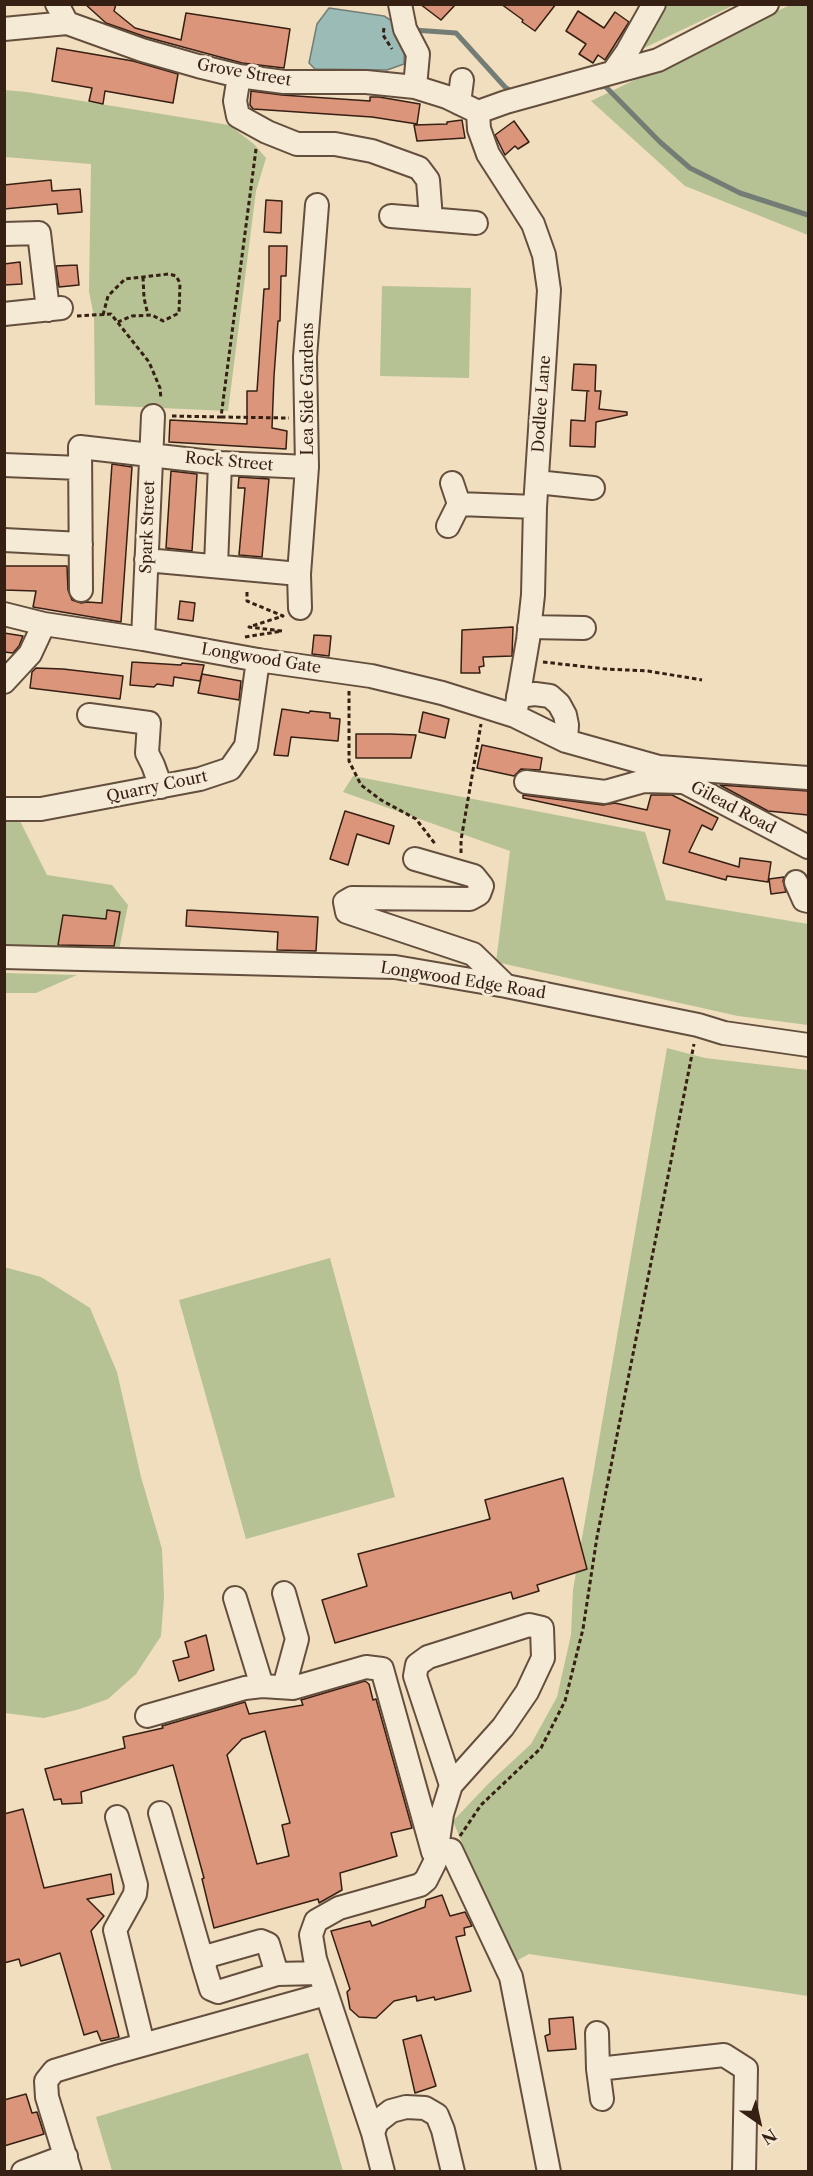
<!DOCTYPE html>
<html>
<head>
<meta charset="utf-8">
<style>
	body { margin:0 }
	#map { position:relative; width:813px; height:2176px; overflow:hidden; background:#f0debe; font-family:"Libre Caslon Text",serif }
	canvas { display:block }
	.frame { position:absolute; inset:0; border:6px solid #361f13; pointer-events:none }
	.north { position:absolute; left:729px; top:2092px; width:60px; height:60px; -webkit-text-stroke:4px #f5ead5; paint-order:stroke; rotate:146deg; font-size:16px; font-weight:700; line-height:24px; text-align:center; color:#361f13 }
	.north::after { content:''; display:block; margin:auto; width:21px; height:27px; background:#361f13; clip-path:polygon(50% 0,100% 100%,50% 72%,0 100%) }
</style>
</head>
<body>
<div id="map">
<canvas width="813" height="2176"></canvas>
<div class="frame"></div>
<div class="north">N</div>
</div>
<script>
const c = document.querySelector('canvas').getContext('2d');
c.lineJoin = 'round';
function fill(path, color) { c.fillStyle = color; c.fill(path, 'evenodd'); }
const poly = rows => new Path2D(rows.map(r => 'M' + r).join(''));
function trace(path, color, width, dash) { c.strokeStyle = color; c.lineWidth = width; c.lineCap = dash ? 'butt' : 'round'; c.setLineDash(dash || []); c.stroke(path); }
function label(font, color, halo, rows, align = 'center') {
  c.font = font + ' "Libre Caslon Text",serif'; c.lineWidth = 6; c.setLineDash([]); c.textBaseline = 'middle'; c.strokeStyle = halo; c.fillStyle = color; for (const [text, x, y, turn = 0] of rows) {
    c.save(); c.translate(x, y); c.rotate((+turn || 0) * Math.PI / 180); c.textAlign = isNaN(turn) ? turn : align; if (halo) c.strokeText(text, 0, 0); c.fillText(text, 0, 0); c.restore();
  }
}
const green = poly([
	[668,5,668,4,734,5,642,49],
	[790,5,808,5,808,235,685,186,591,101],
	[4,90,27,92,229,125,254,144,266,158,256,191,228,411,95,405,94,317,89,291,91,164,5,157],
	[382,286,471,288,469,378,380,376],
	[353,776,645,832,666,900,808,924,808,1025,738,1016,496,962,510,851,343,792],
	[19,819,47,875,112,885,128,905,119,950,5,950,5,820],
	[5,973,77,975,36,993,5,993],
	[667,1048,705,1058,808,1070,808,1996,529,1954,511,1964,453,1821,489,1783,531,1744,557,1697,571,1635,573,1590],
	[330,1258,395,1497,246,1539,179,1300],
	[4,1267,41,1277,90,1308,117,1372,141,1477,162,1549,164,1597,161,1636,136,1674,108,1699,80,1709,44,1718,5,1713],
	[308,2053,343,2171,112,2171,96,2117]
]);
const water = poly([
	[329,8,384,16,405,29,404,64,387,70,315,69,309,63,317,24,329,8]
]);
const stream = poly([
	[414,30,456,33,505,87,514,93],
	[601,87,605,86,660,142,690,168,740,193,808,215]
]);
const building = poly([
	[85,4,116,4,114,11,135,28,181,40,186,13,290,29,284,68,242,63,146,37,106,23,85,4],
	[420,4,456,4,441,20,420,4],
	[501,4,556,4,535,31,522,22,523,20,501,4],
	[578,11,604,28,615,12,629,22,605,60,598,55,593,63,579,54,586,44,566,31,578,11],
	[57,48,133,61,178,74,173,103,105,91,103,104,89,101,92,88,52,81,57,48],
	[251,91,282,95,370,101,370,97,379,97,420,104,417,124,372,117,253,109,250,105,251,91],
	[462,120,465,138,417,141,414,125,447,124,447,122,462,120],
	[514,121,529,142,518,149,515,146,505,155,495,135,514,121],
	[51,180,52,191,80,189,82,212,58,214,57,204,4,209,4,185,51,180],
	[266,200,282,201,281,233,264,232,266,200],
	[269,246,287,246,286,276,281,276,280,321,278,321,274,376,272,428,287,431,286,449,169,442,170,420,247,424,247,391,257,391,264,289,269,289,269,246],
	[20,262,22,284,4,285,4,264,20,262],
	[77,265,79,285,59,287,56,266,77,265],
	[574,364,596,365,595,391,601,391,599,409,627,412,627,415,596,422,595,447,570,446,571,420,585,421,587,391,589,391,572,390,574,364],
	[112,464,132,467,121,622,33,607,36,591,4,590,4,566,67,566,68,590,72,600,81,603,87,602,102,603,112,464],
	[171,471,197,474,192,551,166,548,171,471],
	[239,477,269,479,262,557,239,555,245,488,238,488,239,477],
	[180,601,195,603,193,621,178,619,180,601],
	[513,627,512,656,483,657,484,666,479,667,480,673,461,673,462,630,513,627],
	[4,633,23,636,19,646,13,653,4,652,4,633],
	[314,635,331,636,329,656,312,654,314,635],
	[132,662,181,665,182,663,204,665,200,681,174,677,173,686,157,684,154,687,130,685,132,662],
	[36,668,63,669,123,676,120,699,30,688,32,672,36,668],
	[202,674,241,681,239,700,198,693,202,674],
	[282,709,309,713,310,711,330,713,330,718,340,719,338,741,291,737,288,756,274,755,282,709],
	[423,712,449,719,445,738,419,732,423,712],
	[356,734,390,734,416,735,411,758,356,758,356,734],
	[482,745,542,758,540,770,521,769,514,776,477,768,482,745],
	[720,785,808,791,808,815,768,811,720,785],
	[523,795,603,805,615,803,647,810,651,795,672,795,718,818,712,830,702,825,689,852,739,867,740,858,771,862,768,882,727,876,726,880,663,863,670,830,523,798,523,795],
	[345,811,394,826,389,844,357,834,348,865,330,859,345,811],
	[784,877,783,881,786,892,771,894,769,879,784,877],
	[107,910,120,912,114,946,58,945,63,915,106,919,107,910],
	[187,910,318,917,316,951,277,950,278,932,186,926,187,910],
	[563,1478,587,1569,537,1585,539,1591,513,1599,511,1592,335,1643,322,1600,367,1586,358,1554,490,1519,485,1500,563,1478],
	[206,1635,214,1670,179,1681,173,1661,189,1657,185,1642,206,1635],
	[365,1681,369,1684,373,1700,376,1699,412,1828,391,1833,397,1856,340,1873,342,1890,319,1903,318,1899,214,1928,202,1879,204,1878,173,1765,81,1792,82,1803,62,1804,61,1799,54,1800,45,1769,125,1748,123,1737,163,1728,162,1726,245,1702,249,1714,303,1705,301,1700,365,1681],
	[265,1731,290,1823,282,1825,289,1856,257,1864,227,1755,242,1739,265,1731],
	[23,1809,44,1888,111,1874,114,1894,87,1899,104,1916,91,1931,119,2037,101,2041,97,2031,84,2035,60,1953,21,1966,19,1959,4,1963,4,1814,23,1809],
	[442,1895,450,1916,465,1912,472,1926,464,1928,465,1935,456,1937,471,1991,435,2000,434,1997,417,2001,416,1996,394,2001,376,2018,359,2017,350,2009,347,1992,350,1989,331,1931,370,1921,372,1926,425,1907,426,1900,442,1895],
	[573,2017,576,2049,548,2051,545,2036,550,2034,549,2019,573,2017],
	[421,2035,436,2086,415,2093,403,2040,421,2035],
	[26,2094,32,2113,37,2112,44,2134,4,2146,4,2100,26,2094]
]);
const path = poly([
	[384,28,383,35,392,49],
	[143,277,144,298,148,315],
	[103,315,108,296,125,279,169,274,176,276,180,283,179,313,163,321,152,315,132,316,118,322],
	[77,316,111,314,149,362,160,388,161,399],
	[172,416,221,417,256,149],
	[221,417,289,418],
	[245,637,282,631,249,627,283,616,247,601,247,589],
	[543,662,606,669,648,671,702,680],
	[349,691,349,761,361,785,381,800,416,819,436,845],
	[461,853,461,840,481,724],
	[460,1836,481,1805,541,1748,565,1701,583,1629,597,1537,694,1044]
]);
const minor = poly([
	[400,4,405,29,418,54,415,87],
	[67,23,142,50,198,66,239,76,284,82,366,82,415,87,447,97,478,112,479,129,488,154,533,224,544,255,549,290,535,507,533,595,528,640,515,716],
	[4,29,67,23,57,4],
	[613,72,627,52,654,4],
	[239,76,235,101,238,116,267,132,297,144,335,144,372,151,419,168,428,180,431,219],
	[459,103,462,80],
	[478,112,506,102,658,60,767,4],
	[391,216,476,223],
	[4,234,39,233,48,310],
	[4,314,61,308],
	[4,465,80,468],
	[537,482,593,488],
	[459,504,535,507],
	[448,526,459,504,452,483],
	[4,540,81,544],
	[146,560,299,574,307,467,305,357,317,205],
	[216,566,220,463],
	[299,574,300,608],
	[81,590,80,447,220,463,307,467],
	[4,614,44,624,143,639,258,660,371,676,442,693,515,716,566,741,659,767,808,778],
	[529,627,584,628],
	[143,639,153,416],
	[4,682,30,654,44,624],
	[518,696,535,694,550,696,559,704,565,715,567,725,566,741],
	[89,715,149,723,147,753,153,765,161,787],
	[662,769,684,782,808,847],
	[526,782,605,792,644,781,682,782],
	[4,809,41,809,200,779,230,769,246,746,258,660],
	[415,859,474,876,482,886,479,894,470,899,352,898,345,902,347,912,473,954,506,986],
	[796,882,804,900,808,901],
	[4,957,395,967,506,986,698,1025,724,1033,808,1045],
	[284,1593,297,1639,284,1687],
	[235,1598,262,1686],
	[147,1716,245,1688,262,1686,293,1688,366,1667,382,1669,433,1852],
	[160,1813,204,1966],
	[117,1817,136,1885,135,1894,115,1930,143,2044],
	[451,1850,511,1977,549,2172],
	[277,1974,268,1944,261,1941,208,1956,204,1966,211,1989,218,1992,277,1974,319,1973],
	[597,2033,598,2069,602,2099],
	[598,2069,724,2055,746,2069,744,2172],
	[373,2133,315,1959,311,1935,316,1921,339,1908,420,1885,426,1880,435,1862,442,1814,451,1785,503,1727,527,1692,543,1658,542,1628,529,1625,428,1657,417,1665,415,1676,451,1785],
	[23,2172,66,2156],
	[70,2172,47,2097,46,2081,54,2071,110,2054,326,1994],
	[383,2172,373,2133,377,2122,391,2111,406,2107,425,2108,437,2115,443,2130,453,2172]
]);
const streetNames = [
	["Grove Street",244,73,10],
	["Lea Side Gardens",308,389,-90],
	["Dodlee Lane",542,404,-86],
	["Rock Street",229,462,5],
	["Spark Street",148,527,-88],
	["Longwood Gate",261,659,9],
	["Quarry Court",157,787,-12],
	["Gilead Road",733,808,28],
	["Longwood Edge Road",463,981,9]
];
fill(green, '#b6c294');
fill(water, '#9bbbb7');
trace(water, '#737d75', 1.5);
trace(stream, '#737d75', 5);
fill(building, '#da957b');
trace(building, '#361f13', 1.5);
trace(minor, '#644f3e', 26);
trace(path, '#361f13', 3, [4.5, 3]);
trace(minor, '#f5ead5', 22);
label('16px', '#361f13', '#f5ead5', streetNames);
</script>
</body>
</html>
